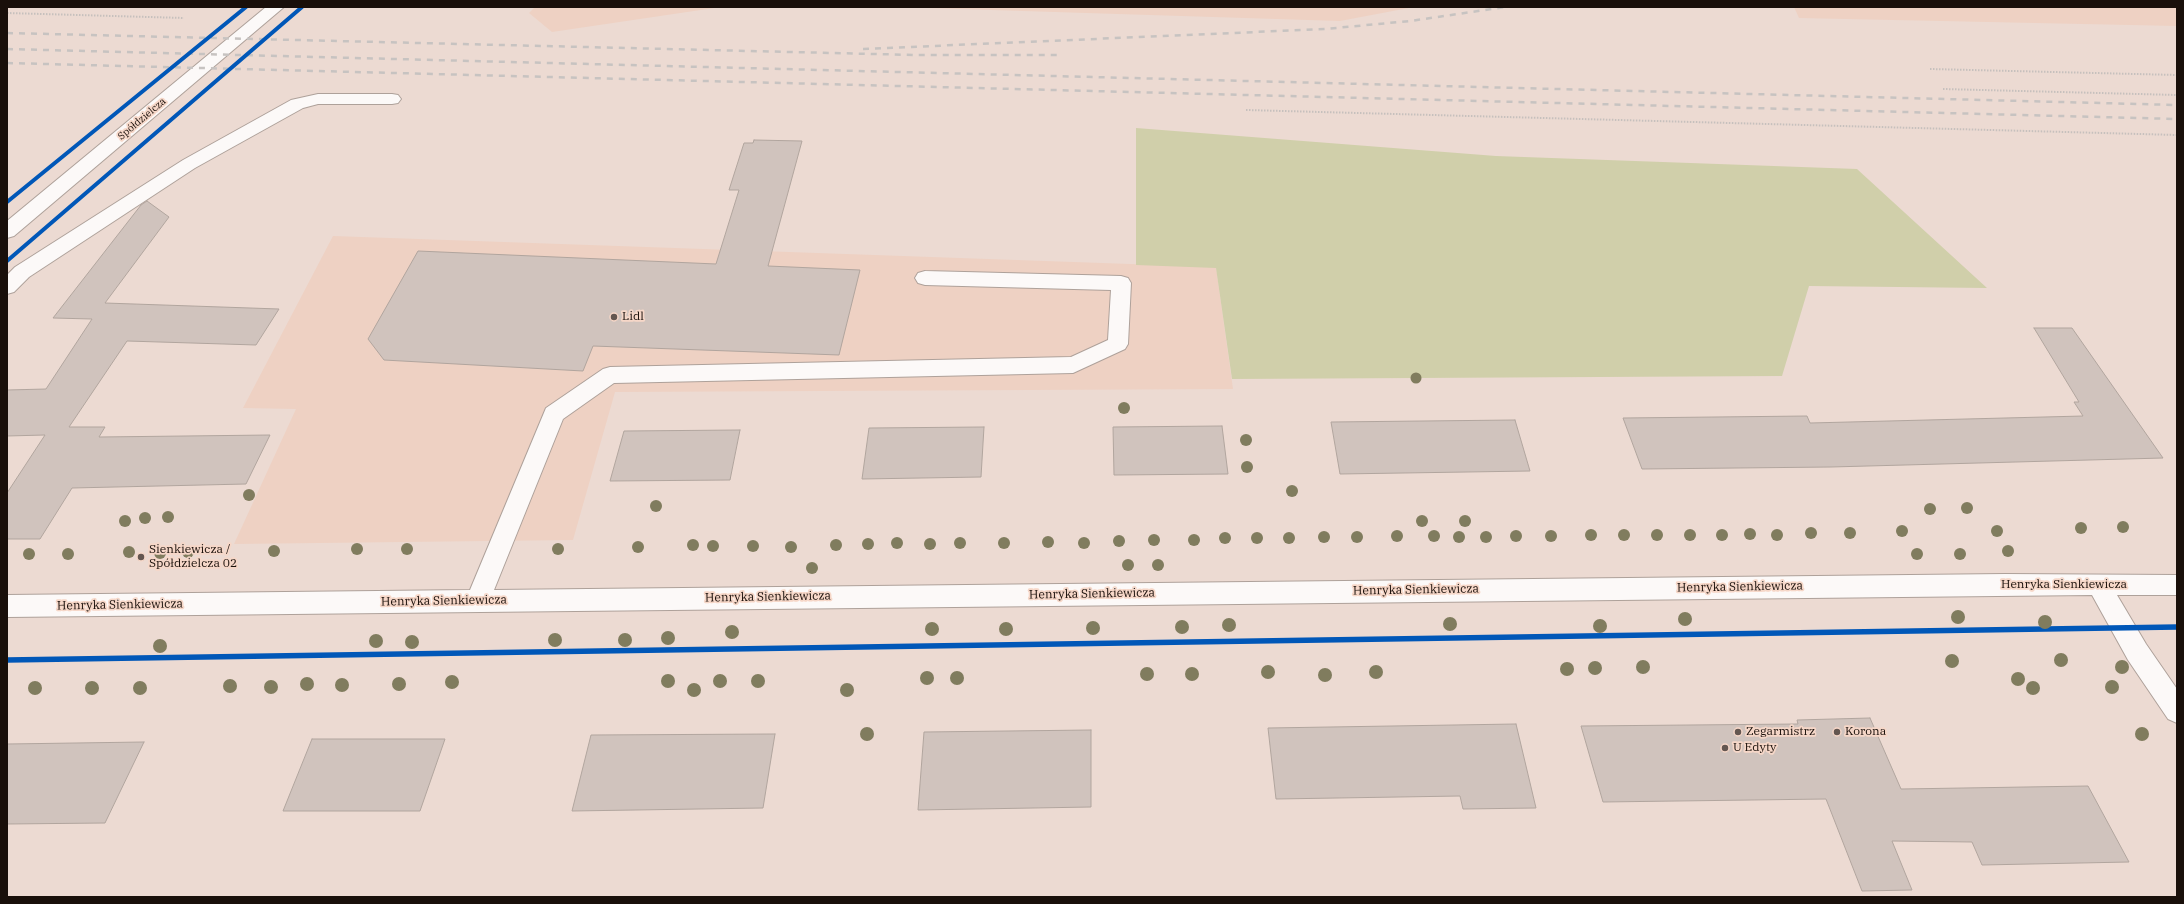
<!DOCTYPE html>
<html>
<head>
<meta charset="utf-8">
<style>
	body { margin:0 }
	#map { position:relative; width:2184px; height:904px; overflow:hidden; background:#ecdad2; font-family:"IBM Plex Serif",serif }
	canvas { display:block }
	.frame { position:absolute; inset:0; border:8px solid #190f0a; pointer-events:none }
</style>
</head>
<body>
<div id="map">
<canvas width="2184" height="904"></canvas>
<div class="frame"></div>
</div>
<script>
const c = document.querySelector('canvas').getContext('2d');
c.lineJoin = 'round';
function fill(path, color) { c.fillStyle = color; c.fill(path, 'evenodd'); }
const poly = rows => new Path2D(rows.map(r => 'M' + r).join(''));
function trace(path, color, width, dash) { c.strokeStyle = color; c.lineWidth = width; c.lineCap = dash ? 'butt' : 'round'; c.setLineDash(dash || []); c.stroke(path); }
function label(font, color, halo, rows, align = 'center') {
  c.font = font + ' "IBM Plex Serif",serif'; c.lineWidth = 3.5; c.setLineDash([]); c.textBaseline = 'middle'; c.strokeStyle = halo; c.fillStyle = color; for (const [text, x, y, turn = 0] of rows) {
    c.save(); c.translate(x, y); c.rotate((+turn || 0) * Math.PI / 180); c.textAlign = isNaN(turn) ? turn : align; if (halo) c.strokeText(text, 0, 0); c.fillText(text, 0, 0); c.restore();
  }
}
const built = poly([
	[535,7,721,7,552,32,529,13],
	[896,7,1414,7,1340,21],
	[1794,7,2177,7,2177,26,1799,18],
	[333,236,1216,267,1233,389,615,392,573,540,234,544,296,409,243,408]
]);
const green = poly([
	[1136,128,1496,156,1857,169,1987,288,1809,286,1782,376,1232,379,1216,268,1136,265]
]);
const building = poly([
	[754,140,802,141,768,266,860,270,839,355,593,346,583,371,384,360,368,339,418,251,716,264,739,190,729,190,744,143,753,143,754,140],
	[147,201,169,217,105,303,279,309,256,345,127,341,69,427,105,427,99,437,270,435,246,484,72,488,40,539,7,539,7,493,45,435,7,436,7,390,46,389,92,319,53,318,141,205,147,201],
	[2034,328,2072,328,2163,458,1831,467,1642,469,1623,418,1807,416,1810,423,2083,416,2074,402,2079,402,2034,328],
	[1515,420,1530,471,1340,474,1331,422,1515,420],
	[1222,426,1228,474,1114,475,1113,427,1222,426],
	[984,427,981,477,862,479,869,428,984,427],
	[740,430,730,480,610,481,624,431,740,430],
	[1870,718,1901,789,2088,786,2129,862,1982,865,1972,842,1892,841,1912,890,1862,891,1826,799,1603,802,1581,726,1798,724,1797,720,1870,718],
	[1516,724,1536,808,1463,809,1460,796,1276,799,1268,728,1516,724],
	[1091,730,1091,807,918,810,924,732,1091,730],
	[775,734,763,808,572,811,591,735,775,734],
	[312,739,445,739,420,811,283,811,312,739],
	[144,742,105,823,7,824,7,744,144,742]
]);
const path = poly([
	[7,13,184,18],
	[1930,69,2177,75],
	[1943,89,2177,95],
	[1246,110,2177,135]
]);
const minor = poly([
	[266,7,284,7,14,236,7,238,7,221,266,7],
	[318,94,392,94,398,95,401,99,398,103,392,104,318,104,303,108,195,168,29,277,14,292,7,294,7,275,15,267,183,160,291,100,318,94],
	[925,271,1121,276,1128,278,1131,283,1128,344,1125,349,1073,373,614,383,563,419,494,590,2005,574,2177,575,2177,595,2117,595,2146,644,2177,689,2177,723,2168,719,2128,660,2092,595,7,617,7,595,470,590,546,408,603,369,610,367,1071,357,1108,340,1111,290,925,285,918,283,915,278,918,273,925,271]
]);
const rail = poly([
	[7,33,915,55,1062,55],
	[7,49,2177,105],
	[863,49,1325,29,1410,21,1505,7],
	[7,63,2177,119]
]);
const cyclewayFar1 = poly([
	[7,202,246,7],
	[7,261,302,7]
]);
const cycleway = poly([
	[7,660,2177,627]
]);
const trees = [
	[1416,378,5.5],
	[1124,408,6],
	[1246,440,6],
	[1247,467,6],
	[1292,491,6],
	[249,495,6],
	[656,506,6],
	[1967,508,6],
	[1930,509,6],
	[168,517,6],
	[145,518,6],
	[125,521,6],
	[1422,521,6],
	[1465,521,6],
	[2123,527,6],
	[2081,528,6],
	[1902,531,6],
	[1997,531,6],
	[1811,533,6],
	[1850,533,6],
	[1750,534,6],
	[1591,535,6],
	[1624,535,6],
	[1657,535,6],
	[1690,535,6],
	[1722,535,6],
	[1777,535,6],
	[1397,536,6],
	[1434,536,6],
	[1516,536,6],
	[1551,536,6],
	[1324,537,6],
	[1357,537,6],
	[1459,537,6],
	[1486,537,6],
	[1225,538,6],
	[1257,538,6],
	[1289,538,6],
	[1154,540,6],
	[1194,540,6],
	[1119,541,6],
	[1048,542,6],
	[897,543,6],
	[960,543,6],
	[1004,543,6],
	[1084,543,6],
	[868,544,6],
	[930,544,6],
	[693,545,6],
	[836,545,6],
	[713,546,6],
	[753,546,6],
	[638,547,6],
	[791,547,6],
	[357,549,6],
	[407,549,6],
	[558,549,6],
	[274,551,6],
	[2008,551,6],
	[129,552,6],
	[188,552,6],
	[160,553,6],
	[29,554,6],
	[68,554,6],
	[1917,554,6],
	[1960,554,6],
	[1128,565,6],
	[1158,565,6],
	[812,568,6],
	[1958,617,7],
	[1685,619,7],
	[2045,622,7],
	[1450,624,7],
	[1229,625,7],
	[1600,626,7],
	[1182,627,7],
	[1093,628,7],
	[932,629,7],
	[1006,629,7],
	[732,632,7],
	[668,638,7],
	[555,640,7],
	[625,640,7],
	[376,641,7],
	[412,642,7],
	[160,646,7],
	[2061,660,7],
	[1952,661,7],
	[1643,667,7],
	[2122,667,7],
	[1595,668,7],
	[1567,669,7],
	[1268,672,7],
	[1376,672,7],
	[1147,674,7],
	[1192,674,7],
	[1325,675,7],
	[927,678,7],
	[957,678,7],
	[2018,679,7],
	[668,681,7],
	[720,681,7],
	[758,681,7],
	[452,682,7],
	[307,684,7],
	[399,684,7],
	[342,685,7],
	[230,686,7],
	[271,687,7],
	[2112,687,7],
	[35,688,7],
	[92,688,7],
	[140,688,7],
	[2033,688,7],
	[694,690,7],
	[847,690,7],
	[867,734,7],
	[2142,734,7]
];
const markers = [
	[614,317,4,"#635650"],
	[141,557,4,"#635650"],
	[1738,732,4,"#635650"],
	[1837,732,4,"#635650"],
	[1725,748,4,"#635650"]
];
const farStreetnames = [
	["Spółdzielcza",142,119,-40]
];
const poiNames = [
	["Lidl",622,317],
	["Sienkiewicza /",149,550],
	["Spółdzielcza 02",149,564],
	["Zegarmistrz",1746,732],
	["Korona",1845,732],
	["U Edyty",1733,748]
];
const streetNames = [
	["Henryka Sienkiewicza",2064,585],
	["Henryka Sienkiewicza",1740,587,-1],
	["Henryka Sienkiewicza",1416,590,-1],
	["Henryka Sienkiewicza",1092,594,-1],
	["Henryka Sienkiewicza",768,597,-1],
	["Henryka Sienkiewicza",444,601,-1],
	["Henryka Sienkiewicza",120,605,-1]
];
fill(built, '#eed1c3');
fill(green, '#d0cfaa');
fill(building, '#d0c3bd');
trace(building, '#b1a59e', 1);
trace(minor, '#aea19a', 2);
trace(path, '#c6c0bd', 2, [1.5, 1.5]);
fill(minor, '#fcf9f8');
trace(rail, '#c7c3c1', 2.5, [6, 6]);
trace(cyclewayFar1, '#0057b8', 4);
trace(cycleway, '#0057b8', 5.5);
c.fillStyle = '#807c5e';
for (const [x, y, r] of trees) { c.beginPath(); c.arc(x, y, r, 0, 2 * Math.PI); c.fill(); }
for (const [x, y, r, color] of markers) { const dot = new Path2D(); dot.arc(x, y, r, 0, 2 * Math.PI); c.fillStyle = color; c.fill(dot); trace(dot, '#f6d7c8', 1.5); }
label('10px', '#190f0a', '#f6d7c8', farStreetnames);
label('12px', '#190f0a', '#f6d7c8', poiNames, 'left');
label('12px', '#190f0a', '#f6d7c8', streetNames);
</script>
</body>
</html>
